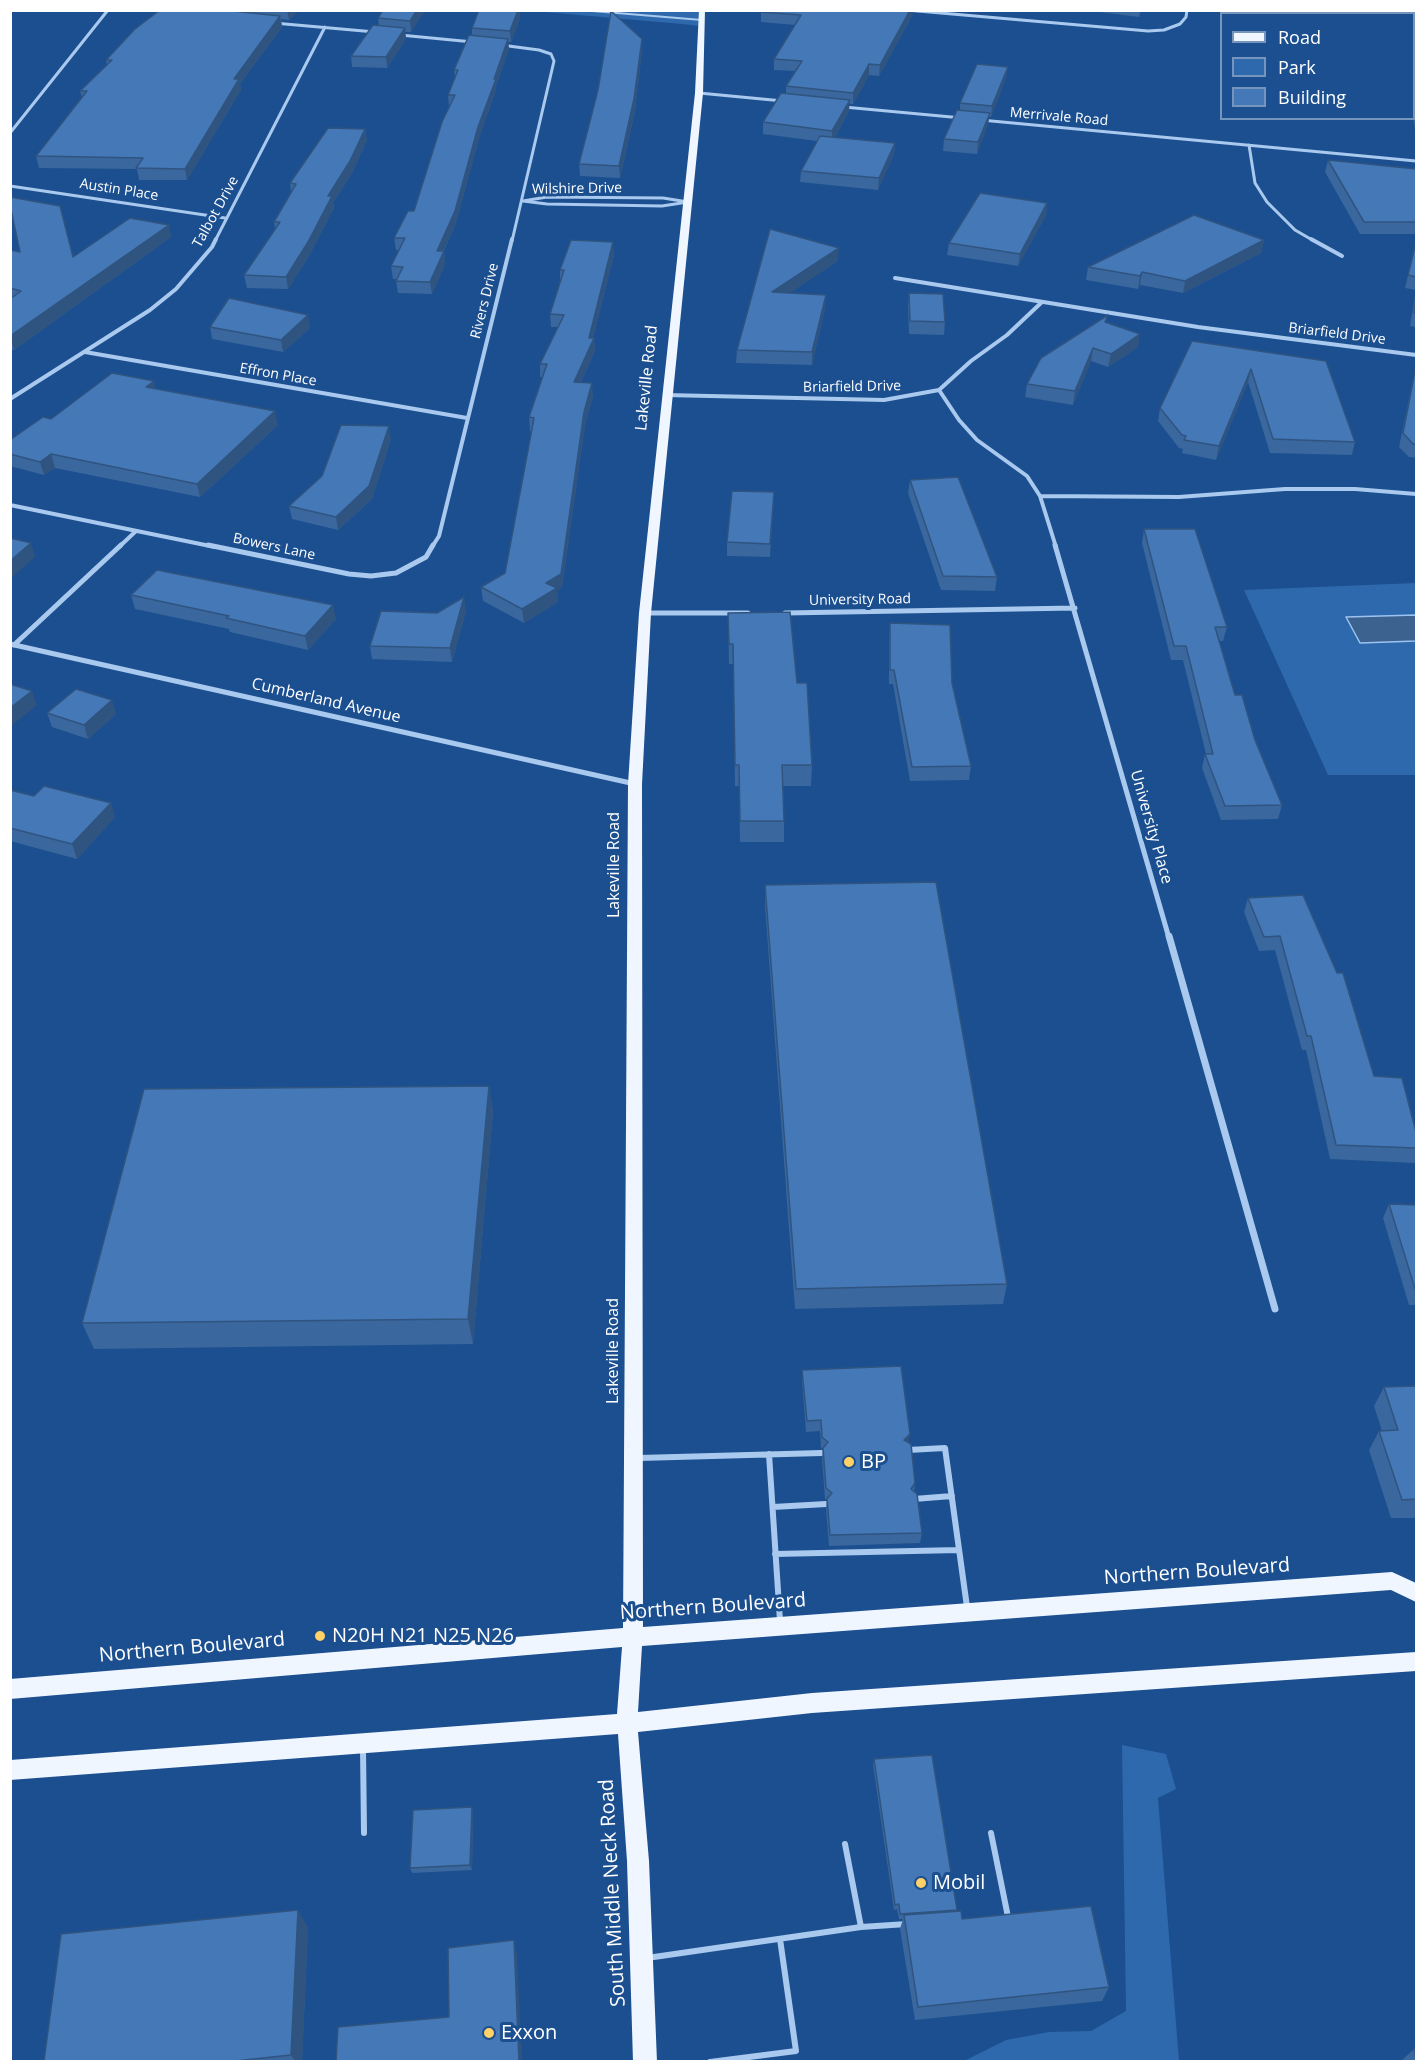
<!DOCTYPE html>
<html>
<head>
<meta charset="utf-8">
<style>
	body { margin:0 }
	#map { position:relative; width:1427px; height:2072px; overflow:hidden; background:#1b4f8f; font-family:"Open Sans",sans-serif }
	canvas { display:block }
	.frame { position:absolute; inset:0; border:12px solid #fff; pointer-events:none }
	.legend { position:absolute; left:1220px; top:12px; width:195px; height:108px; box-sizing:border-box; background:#1b4f8f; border:2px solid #7695bc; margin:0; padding:8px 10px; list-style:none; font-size:18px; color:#fff }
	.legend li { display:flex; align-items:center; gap:12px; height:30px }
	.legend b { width:30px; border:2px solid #7695bc }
</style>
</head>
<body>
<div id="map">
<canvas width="1427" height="2072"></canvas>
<div class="frame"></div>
<ul class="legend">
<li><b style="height:8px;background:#f0f6ff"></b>Road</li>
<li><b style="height:16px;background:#2e69ad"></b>Park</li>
<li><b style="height:16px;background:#4478b7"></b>Building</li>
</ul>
</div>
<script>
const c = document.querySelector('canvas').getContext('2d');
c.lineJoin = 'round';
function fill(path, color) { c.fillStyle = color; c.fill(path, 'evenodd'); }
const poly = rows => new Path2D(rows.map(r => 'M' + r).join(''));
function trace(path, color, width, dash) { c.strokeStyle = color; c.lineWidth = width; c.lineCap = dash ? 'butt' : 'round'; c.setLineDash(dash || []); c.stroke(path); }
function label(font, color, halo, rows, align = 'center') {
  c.font = font + ' "Open Sans",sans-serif'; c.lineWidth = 6; c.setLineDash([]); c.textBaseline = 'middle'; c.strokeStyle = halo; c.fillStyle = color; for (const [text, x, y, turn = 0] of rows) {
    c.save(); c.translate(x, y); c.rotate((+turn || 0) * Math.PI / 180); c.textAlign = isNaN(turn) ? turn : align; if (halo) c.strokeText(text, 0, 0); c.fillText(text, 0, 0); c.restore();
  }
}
const green = poly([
	[533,11,701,11,700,26,682,24],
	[1416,583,1416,775,1328,775,1244,590],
	[1122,1745,1166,1754,1176,1789,1158,1798,1179,2061,964,2061,1006,2040,1049,2032,1091,2031,1126,2011]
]);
const water = poly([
	[1416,615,1416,641,1360,643,1346,617,1416,615]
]);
const serviceFar1 = poly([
	[580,10,702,20]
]);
const service = poly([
	[908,1450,945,1448,967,1607],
	[769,1454,780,1621],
	[639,1458,822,1453],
	[914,1499,952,1496],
	[773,1507,826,1504],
	[775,1554,959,1550],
	[363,1748,364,1833],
	[991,1833,1008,1917],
	[845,1844,861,1927,907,1924],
	[647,1958,861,1927],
	[710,2062,796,2051,780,1939]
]);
const minorFar3 = poly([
	[151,10,166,12],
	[906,10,1148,31,1164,30,1180,24,1186,17,1187,10],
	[274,23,375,32],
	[400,35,473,42],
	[501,45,539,50,551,54,554,61,512,241],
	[699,93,783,101],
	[844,107,962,118],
	[981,120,1416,161],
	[10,133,108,10],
	[1249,145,1255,183,1267,202,1295,230,1314,241],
	[10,186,225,218],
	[547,197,663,198,688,202,662,206,547,204,523,201,547,197],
	[215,241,325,27]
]);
const minorFar2 = poly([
	[1311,239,1342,256],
	[895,278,1198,327,1416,355],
	[85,352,467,418],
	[939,390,959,420,977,440,1027,476,1040,496,1056,547],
	[666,395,884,400,939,390,971,361,1007,335,1042,302],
	[10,399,150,310,176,289,212,247,216,239],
	[1040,496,1179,497,1285,489,1355,489,1416,494],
	[10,505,215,547],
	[119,547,136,531],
	[432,547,439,536,512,239]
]);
const minorFar1 = poly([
	[208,545,349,574,371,576,396,573,426,557,433,545],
	[1055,545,1169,938],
	[645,613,748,613],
	[785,613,1075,608],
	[10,644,635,784],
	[14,645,121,545]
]);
const minor = poly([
	[1169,936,1275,1309]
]);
const primary = poly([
	[699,10,705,10,703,93,651,613,642,784,643,1627,1392,1572,1416,1583,1416,1602,1391,1590,642,1646,638,1712,812,1693,1416,1652,1416,1671,812,1713,638,1732,649,1861,657,2062,633,2062,627,1861,618,1734,10,1780,10,1760,617,1714,622,1647,10,1699,10,1679,623,1628,628,784,639,613,695,93,699,10]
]);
const wall = poly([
	[160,10,299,10,289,20,281,19,282,27,240,84,241,90,187,180,139,180,137,169,39,168,36,156,82,98,80,91,107,65,106,60],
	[425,10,411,32,405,32,406,39,387,68,352,67,351,56,379,26,378,18],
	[479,10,519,10,520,18,511,42,508,42,509,49,496,86,496,90,479,138,456,223,444,251,445,264,432,294,398,293,396,281,397,279,393,279,391,266,399,250,396,250,394,238,414,211,449,106,448,95,455,78,454,70,472,35,472,28],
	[1084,10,1141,10,1139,17],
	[1357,10,1416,10,1416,135,1413,117,1413,14,1357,14],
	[761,12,913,14,879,76,869,75,853,104,849,104,849,111,835,137,895,143,894,154,878,190,800,182,801,171,817,141,763,134,763,122,786,94,786,86,795,71,774,70,774,59,795,25,761,22],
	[642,39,642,50,635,111,620,178,580,176,579,164],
	[1006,78,991,117,989,117,988,124,977,154,943,151,944,139,960,110,960,103],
	[365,129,367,140,352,173,333,203,334,208,310,254,288,289,247,288,244,275,275,229,274,222,291,192,290,183],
	[1328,160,1416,169,1416,234,1360,234,1325,172],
	[1047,203,1046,215,1018,266,947,255,949,243],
	[770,229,838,261,789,293,825,308,812,365,736,363,737,350],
	[171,237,14,350,10,349,10,250,20,252,73,257],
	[1264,240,1261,253,1183,293,1140,285,1138,289,1086,280,1088,267],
	[1416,241,1416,290,1405,288],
	[614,255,593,338,594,338,595,351,581,382,593,396,585,425,562,587,557,591,558,602,524,623,483,601,481,587,505,573,532,431,530,431,529,417,542,377,540,377,540,364,558,327,551,327,550,314,560,282,560,270],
	[1416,290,1416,327,1410,326],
	[909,293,945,322,944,335,909,334,908,305],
	[1107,322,1138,347,1108,367,1091,361,1073,405,1025,397,1027,384],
	[210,327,310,328,283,352,212,339],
	[1192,341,1326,361,1355,442,1352,455,1270,453,1248,382,1216,460,1182,453,1183,449,1179,448,1158,421,1160,408],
	[1415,371,1416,371,1416,458,1409,457,1399,447,1412,384],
	[154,381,155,389,278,425,200,497,55,468,44,475,10,466,10,440,51,419],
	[391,439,372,499,338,530,292,519,289,506],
	[910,480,997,577,995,591,941,590,908,493],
	[774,492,770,557,727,556,727,542],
	[1144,529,1227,627,1223,641,1219,641,1235,695,1282,805,1278,819,1221,820,1202,768,1205,754,1206,754,1183,660,1171,660,1142,543],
	[131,595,336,619,308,650,230,632,229,629,135,609],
	[466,611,452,662,372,659,370,646,437,613],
	[728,613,797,683,812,765,811,786,783,786,784,821,784,842,740,842,739,786,735,786,733,664,729,664],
	[890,623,952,683,971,766,969,780,910,781,893,684,889,684,889,637],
	[47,713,116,714,88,739,52,727],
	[10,790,34,796,115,817,77,859,10,841],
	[765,885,1007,1284,1003,1304,795,1309,765,906],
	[1303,895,1374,1076,1416,1132,1416,1159,1415,1163,1330,1159,1306,1050,1302,1050,1275,950,1259,951,1244,912,1248,898],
	[489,1086,493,1112,473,1344,94,1349,82,1323],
	[1389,1204,1416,1205,1416,1305,1409,1305,1383,1218],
	[802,1370,908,1443,915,1483,914,1492,922,1533,920,1543,829,1546,826,1509,827,1500,825,1499,822,1458,823,1449,821,1448,820,1431,806,1432,802,1381],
	[1416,1386,1416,1518,1391,1518,1369,1450,1379,1431,1382,1431,1374,1406,1384,1387],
	[874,1759,957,1910,957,1911,962,1919,1109,1987,1102,2001,915,2020,900,1929,903,1919,899,1919,897,1909,894,1910,873,1765],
	[473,1812,472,1870,412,1873,410,1868],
	[308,1928,302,2061,44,2061],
	[1414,2049,1416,2049,1416,2061,1401,2061]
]);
const shadedWall = poly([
	[287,10,299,10,289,20],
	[417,10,425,10,411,32,410,21],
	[518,10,519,10,520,18,511,42,510,31],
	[910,10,914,10,913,14,879,76,880,65],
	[280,16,282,27,240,84,241,90,187,180,185,169,234,79],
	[405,28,406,39,387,68,386,57],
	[508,39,509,49,496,86,496,90,479,138,456,223,438,264,437,251],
	[642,39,642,50,635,111,620,178,619,166],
	[869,64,869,75,853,104,853,93],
	[1008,67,1006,78,991,117,992,106],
	[850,100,849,111,832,142,832,131],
	[990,113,988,124,977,154,978,142],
	[365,129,367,140,352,173,333,203,334,208,310,254,288,289,286,277,328,196],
	[895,143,894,154,878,190,879,178],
	[1047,203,1046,215,1018,266,1020,254],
	[169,225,171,237,14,350,10,336],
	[1264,240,1261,253,1183,293,1185,281],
	[613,242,614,255,591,346,594,338,595,351,575,395,574,382,589,338],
	[839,248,838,261,772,305,772,292],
	[444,251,445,264,432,294,430,282],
	[1142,272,1140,285,1138,289,1140,276],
	[826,295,825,308,812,365,812,352],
	[308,315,310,328,283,352,281,340],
	[1140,334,1138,347,1108,367,1111,354],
	[1093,348,1091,361,1073,405,1075,391],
	[1251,369,1248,382,1216,460,1219,446],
	[154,381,157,394,146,387],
	[592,383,593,396,585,425,562,587,557,591,558,602,524,623,522,609,584,412],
	[275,411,278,425,200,497,197,484],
	[389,426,391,439,372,499,338,530,336,517],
	[51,454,55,468,44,475,40,462],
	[31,543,35,557,10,579,10,561],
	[464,597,466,611,452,662,450,648],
	[333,605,336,619,308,650,305,636],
	[32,691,37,705,10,727,10,708],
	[112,700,116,714,88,739,84,725],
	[111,803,115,817,77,859,72,844],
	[489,1086,493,1112,473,1344,468,1319],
	[910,1434,908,1445,904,1440],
	[472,1807,473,1812,472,1870,470,1865],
	[298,1910,308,1928,302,2061,295,2061,291,2055],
	[514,1940,517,1954,522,2061,519,2061]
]);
const building = poly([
	[160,10,223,10,280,16,234,79,239,79,185,169,136,168,143,158,36,156,87,91,80,91,112,60,106,60,135,29,160,10],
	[383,10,417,10,410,21,378,18,383,10],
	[479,10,518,10,510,31,472,28,479,10],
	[762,10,910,10,880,65,869,64,853,93,786,86,802,61,774,59,801,15,761,12,762,10],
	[1236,10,1269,10,1269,14,1236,14,1236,10],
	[1362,10,1416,10,1416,105,1413,87,1413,14,1363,14,1362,10],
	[611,11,642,39,634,99,619,166,579,164,598,90,611,11],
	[373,25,405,28,386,57,351,56,373,25],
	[469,35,508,39,494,79,496,79,478,127,455,211,437,251,444,251,430,282,396,281,403,267,391,266,405,238,394,238,408,211,414,211,442,122,455,95,448,95,458,70,454,70,469,35],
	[977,64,1008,67,992,106,960,103,977,64],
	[781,93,850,100,832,131,763,122,781,93],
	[957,110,990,113,978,142,944,139,957,110],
	[328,128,365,129,350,161,328,196,332,196,308,242,286,277,244,275,280,222,274,222,296,184,290,183,328,128],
	[820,136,895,143,879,178,801,171,820,136],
	[1328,160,1416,169,1416,222,1364,222,1328,160],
	[980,193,1047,203,1020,254,949,243,980,193],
	[10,197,60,206,73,257,130,218,169,225,10,336,10,299,21,291,10,288,10,250,20,252,10,205,10,197],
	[1194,215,1264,240,1185,281,1142,272,1140,276,1088,267,1194,215],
	[770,229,839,248,772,292,826,295,812,352,737,350,770,229],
	[571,240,613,242,589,338,594,338,574,382,592,383,584,412,561,574,546,583,557,588,522,609,481,587,505,573,534,418,529,417,547,364,540,364,564,315,550,314,564,270,560,270,571,240],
	[1416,243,1416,277,1408,275,1416,243],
	[909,293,943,294,945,322,910,321,909,293],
	[229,298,308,315,281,340,210,327,229,298],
	[1416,298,1416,313,1414,313,1416,298],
	[1108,315,1105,322,1140,334,1111,354,1093,348,1075,391,1027,384,1041,358,1108,315],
	[1192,341,1326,361,1355,442,1273,439,1251,369,1219,446,1184,440,1186,436,1182,435,1160,408,1192,341],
	[1415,371,1416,371,1416,444,1413,444,1403,433,1415,371],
	[112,373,154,381,146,387,275,411,197,484,51,454,40,462,10,454,10,440,43,417,51,419,112,373],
	[341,425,389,426,369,486,336,517,289,506,322,476,341,425],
	[958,477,997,577,943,576,910,480,958,477],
	[732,491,774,492,770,544,727,542,732,491],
	[1144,529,1195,529,1227,627,1215,627,1235,695,1242,695,1255,740,1282,805,1225,806,1205,754,1213,754,1186,646,1174,646,1144,529],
	[10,538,31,543,10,561,10,538],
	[157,570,333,605,305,636,226,618,229,616,131,595,157,570],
	[464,597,450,648,370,646,381,611,437,613,464,597],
	[790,612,797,683,807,683,812,765,782,765,784,821,740,821,739,765,735,765,733,644,729,644,728,613,790,612],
	[890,623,950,625,952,683,971,766,912,767,894,670,890,670,890,623],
	[10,684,32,691,10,708,10,684],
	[76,689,112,700,84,725,47,713,76,689],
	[44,786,111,803,72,844,10,828,10,790,34,796,44,786],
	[936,882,1007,1284,796,1289,765,885,936,882],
	[1303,895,1337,973,1343,973,1374,1076,1402,1078,1416,1132,1416,1148,1336,1145,1311,1036,1307,1036,1280,936,1264,937,1248,898,1303,895],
	[489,1086,468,1319,82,1323,144,1089,489,1086],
	[1389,1204,1416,1205,1416,1292,1389,1204],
	[901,1366,910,1434,904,1440,911,1444,915,1483,911,1489,917,1494,922,1533,830,1535,827,1499,832,1493,826,1488,823,1448,828,1442,822,1437,821,1420,807,1421,802,1370,901,1366],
	[1416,1386,1416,1499,1402,1500,1379,1431,1398,1430,1384,1387,1416,1386],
	[932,1755,957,1910,900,1914,899,1904,895,1905,874,1759,932,1755],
	[472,1807,470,1865,410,1868,413,1810,472,1807],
	[1091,1906,1109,1987,918,2007,904,1915,961,1911,962,1919,1091,1906],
	[298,1910,291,2055,235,2061,44,2061,61,1934,298,1910],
	[514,1940,519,2061,336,2061,338,2027,449,2017,448,1948,514,1940],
	[1414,2049,1416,2049,1416,2058,1414,2049]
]);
const markers = [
	[849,1462,6,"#ffd166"],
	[320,1636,6,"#ffd166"],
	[921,1883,6,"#ffd166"],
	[489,2033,6,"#ffd166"]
];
const farStreetnames = [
	["Merrivale Road",1059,117,5],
	["Wilshire Drive",577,189,-1],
	["Austin Place",119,190,9],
	["Talbot Drive",216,212,-61],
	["Rivers Drive",485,301,-76],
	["Briarfield Drive",1337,334,7],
	["Effron Place",278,375,10],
	["Briarfield Drive",852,387,-1],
	["Bowers Lane",274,547,12],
	["University Road",860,600,-1]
];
const streetNames = [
	["Lakeville Road",647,378,-84],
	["Cumberland Avenue",326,701,13],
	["University Place",1151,827,74],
	["Lakeville Road",614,865,-90],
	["Lakeville Road",613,1351,-90]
];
const nearPoinames = [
	["BP",861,1462],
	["N20H N21 N25 N26",332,1636],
	["Mobil",933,1883],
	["Exxon",501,2033]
];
const nearStreetnames = [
	["Northern Boulevard",1197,1572,-4],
	["Northern Boulevard",713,1607,-4],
	["Northern Boulevard",192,1648,-5],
	["South Middle Neck Road",613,1893,-93]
];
fill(green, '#2e69ad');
fill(water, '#3c6290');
trace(water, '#9cc4f0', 1.5);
trace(serviceFar1, '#a9c9ee', 2);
trace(service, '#a9c9ee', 6);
trace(minorFar3, '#a9c9ee', 3);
trace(minorFar2, '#a9c9ee', 4);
trace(minorFar1, '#a9c9ee', 5);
trace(minor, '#a9c9ee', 7);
fill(primary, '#f0f6ff');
fill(wall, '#3a679d');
fill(shadedWall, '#305480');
fill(building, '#4478b7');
trace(building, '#305480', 1.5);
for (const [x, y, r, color] of markers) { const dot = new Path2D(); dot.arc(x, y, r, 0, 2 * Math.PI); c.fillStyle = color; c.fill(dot); trace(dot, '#1b4f8f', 2); }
label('14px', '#fff', '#1b4f8f', farStreetnames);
label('16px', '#fff', '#1b4f8f', streetNames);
label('20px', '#fff', '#1b4f8f', nearPoinames, 'left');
label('20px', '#fff', '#1b4f8f', nearStreetnames);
</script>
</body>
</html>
